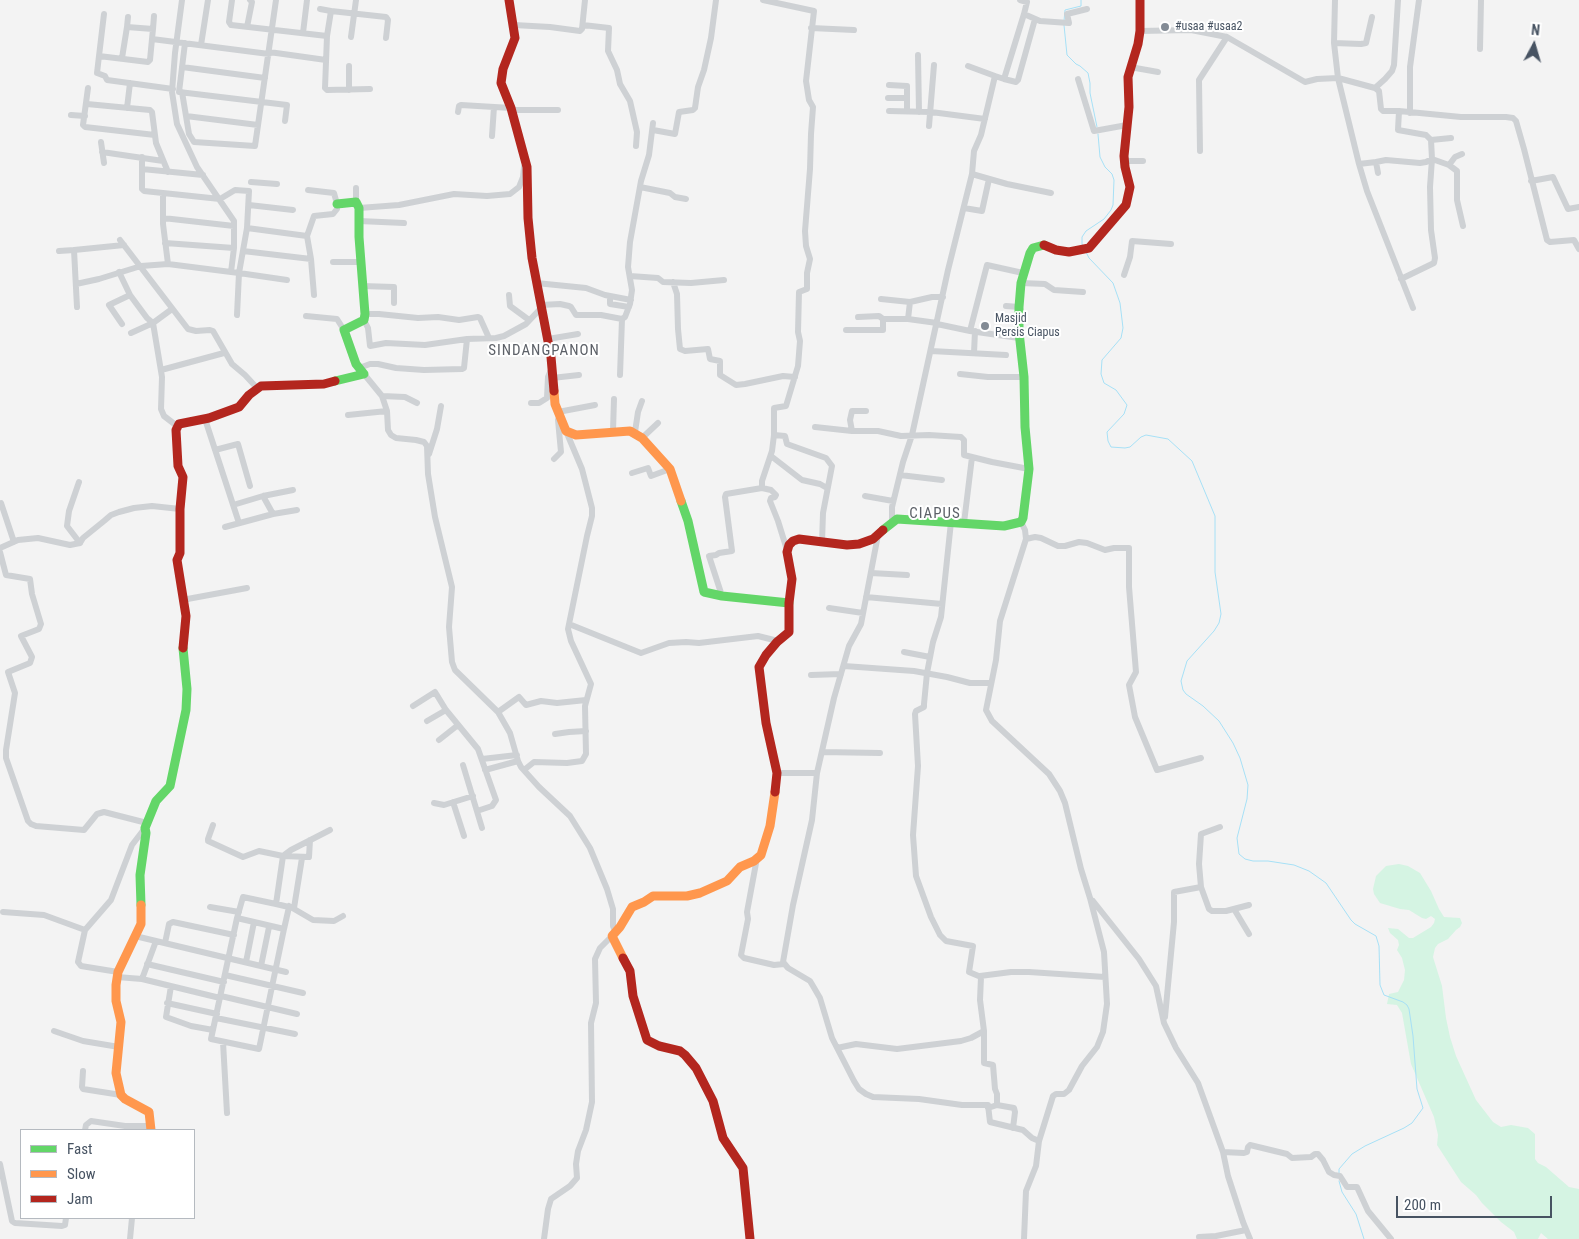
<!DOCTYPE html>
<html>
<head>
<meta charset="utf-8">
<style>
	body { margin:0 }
	#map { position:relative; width:1579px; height:1239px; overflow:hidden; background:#f3f3f3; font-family:"Roboto Condensed",sans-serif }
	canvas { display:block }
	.legend { position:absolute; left:20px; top:1129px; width:175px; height:90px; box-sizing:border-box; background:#fff; border:1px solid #b5bac0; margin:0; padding:6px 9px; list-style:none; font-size:15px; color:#475362 }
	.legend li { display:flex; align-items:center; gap:10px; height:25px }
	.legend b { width:25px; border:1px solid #b5bac0 }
	.north { position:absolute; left:1509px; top:20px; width:50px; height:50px; -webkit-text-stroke:4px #fff; paint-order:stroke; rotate:6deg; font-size:14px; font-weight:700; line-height:20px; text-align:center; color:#475362 }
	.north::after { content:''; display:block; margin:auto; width:18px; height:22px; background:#475362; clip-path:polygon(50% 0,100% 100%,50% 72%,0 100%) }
	.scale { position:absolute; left:1396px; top:1196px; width:156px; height:22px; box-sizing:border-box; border:2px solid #475362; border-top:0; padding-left:6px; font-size:15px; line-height:18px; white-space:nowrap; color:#475362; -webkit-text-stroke:4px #fff; paint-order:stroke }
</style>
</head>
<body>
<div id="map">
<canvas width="1579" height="1239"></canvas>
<ul class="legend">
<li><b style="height:6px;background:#63d668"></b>Fast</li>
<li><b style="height:6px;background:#ff974d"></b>Slow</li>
<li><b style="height:6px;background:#b3261e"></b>Jam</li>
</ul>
<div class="north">N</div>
<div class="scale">200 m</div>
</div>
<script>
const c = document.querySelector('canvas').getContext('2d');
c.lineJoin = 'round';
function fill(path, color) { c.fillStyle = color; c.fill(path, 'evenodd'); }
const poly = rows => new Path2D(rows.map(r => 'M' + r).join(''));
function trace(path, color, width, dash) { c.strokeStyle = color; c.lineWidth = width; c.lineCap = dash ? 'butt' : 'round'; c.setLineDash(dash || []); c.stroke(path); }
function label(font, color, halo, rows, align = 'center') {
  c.font = font + ' "Roboto Condensed",sans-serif'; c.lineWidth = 4; c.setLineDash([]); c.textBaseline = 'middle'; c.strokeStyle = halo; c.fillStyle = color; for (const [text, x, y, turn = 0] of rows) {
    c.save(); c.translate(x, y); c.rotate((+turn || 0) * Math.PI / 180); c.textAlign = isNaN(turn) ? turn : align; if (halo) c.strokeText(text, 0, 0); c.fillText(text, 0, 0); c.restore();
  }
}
const green = poly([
	[1399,864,1408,866,1420,873,1431,891,1439,909,1444,917,1460,918,1462,923,1460,927,1456,930,1448,939,1438,944,1435,948,1433,957,1442,986,1446,1018,1450,1037,1456,1056,1476,1100,1493,1122,1501,1127,1511,1125,1528,1128,1535,1134,1535,1159,1538,1163,1546,1167,1569,1187,1579,1189,1579,1239,1548,1239,1541,1233,1538,1239,1517,1239,1514,1232,1501,1222,1482,1203,1476,1195,1461,1182,1437,1145,1438,1135,1434,1117,1411,1064,1402,1013,1397,1005,1387,1004,1389,994,1398,992,1404,980,1405,970,1402,958,1397,950,1399,945,1398,940,1390,933,1388,928,1398,929,1409,938,1413,938,1431,927,1434,923,1435,919,1431,916,1426,919,1422,918,1409,910,1400,909,1380,903,1374,894,1373,889,1376,876,1386,866]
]);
const stream = poly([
	[1064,21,1065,10,1081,6,1081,0],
	[1064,25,1067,55,1076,64,1080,66,1088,73,1090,83,1090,93,1097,127],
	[1083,246,1082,244,1082,237,1086,231,1104,219,1111,210,1113,205,1114,180,1112,174,1105,167,1100,157,1098,134],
	[1086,252,1089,258,1113,283,1120,303,1123,328,1121,338,1102,360,1101,374,1104,383,1116,390,1127,405,1124,414,1107,432,1108,441,1111,447,1125,448,1130,447,1141,437,1146,435,1168,439,1192,461,1215,516,1215,572,1221,614,1219,623,1214,631,1187,661,1181,681,1183,690,1186,694,1203,706,1219,721,1233,743,1240,758,1248,785,1247,799,1237,838,1239,854,1245,859,1253,861,1268,861,1294,865,1309,871,1326,883,1351,920,1355,924,1376,936,1379,946,1380,985,1384,995,1403,1002,1407,1005,1409,1009,1413,1036,1417,1089,1423,1108,1412,1123,1404,1128,1365,1146,1352,1154,1339,1169,1339,1174],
	[1339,1181,1342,1192,1356,1214,1364,1239]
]);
const street = poly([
	[182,0,175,53,172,92,177,124,197,167,234,221,234,248,231,272],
	[232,0,229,22,231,25,327,36,325,88,327,90,370,89],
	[1335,0,1334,43,1338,78,1359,164,1367,191,1413,308],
	[320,9,331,11],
	[1024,14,1040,21,1069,23,1067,14,1087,9],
	[128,17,127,27,153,29,152,39,269,54],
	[514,25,550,27,580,31,582,29,585,0],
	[583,25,609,28,608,51,617,70,620,84,630,101,637,132,636,146],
	[247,27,252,2,250,0],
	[811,28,854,30],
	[153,29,154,16],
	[1140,31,1191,30,1227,37,1305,82,1317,79,1338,78,1375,88,1379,91,1381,109,1383,111,1399,111,1461,117,1506,117,1513,118,1516,121,1524,149,1547,240,1550,242,1574,240,1579,249],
	[303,33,307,0],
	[327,36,331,11,386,17,388,20,386,38],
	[351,37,356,0],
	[152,39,150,60,148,62,99,56,97,73,105,76,107,80,173,89],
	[1334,43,1361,44,1366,43,1372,17],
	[201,45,208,0],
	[1480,49,1481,0],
	[269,52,326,60],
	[918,55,919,112],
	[99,56,104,14],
	[122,58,127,27],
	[968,66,995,76],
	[182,67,265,78],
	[1130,67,1158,72],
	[1004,79,1016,82,1018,80,1035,19],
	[1078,79,1094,131,1127,125],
	[889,85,907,86,907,111],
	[88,88,83,125,85,127,155,135],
	[1375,88,1385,79,1392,71,1394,65,1398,0],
	[349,90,349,66],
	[179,92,287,105,285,121],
	[179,92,185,43],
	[182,92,189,134,194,142,255,146,276,0],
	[888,98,907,98],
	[87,104,150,110,152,112,156,143,168,172],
	[127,108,130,83],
	[511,110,558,110],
	[889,111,931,112,985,119],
	[1399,111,1398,130,1426,135,1431,140,1432,159,1430,187,1431,230,1435,258,1434,263,1401,279],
	[458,112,459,106,461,105,511,108],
	[1410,113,1410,67,1419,0],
	[71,115,85,116],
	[186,116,258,125],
	[929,126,934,65],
	[653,130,675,134,679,112,693,110,695,108,698,87,704,70,711,38,716,0],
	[492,136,494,107],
	[1431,140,1451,138],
	[101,142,104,163],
	[1200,151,1199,80,1227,37],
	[102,152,163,161],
	[1124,161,1143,161],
	[1359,164,1376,162],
	[1449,165,1455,157,1462,154],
	[142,169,203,175],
	[1378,173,1376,162,1386,160,1420,163,1426,162,1432,159,1449,165,1457,171,1457,200,1463,226],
	[972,174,1007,184,1051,193],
	[1531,181,1553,177,1568,209,1579,207],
	[251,182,277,184],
	[640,187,670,193,675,197,686,199],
	[356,188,356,202],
	[163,194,163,224,168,264],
	[249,205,293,210],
	[359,208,399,205,454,194,487,196,510,194,519,187,523,177,524,167],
	[964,208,982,211,989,179],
	[163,218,234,226],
	[359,221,404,223],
	[247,228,307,236],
	[120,240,188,329,196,331,210,330,213,331,232,364,245,375,258,389],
	[165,243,234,248],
	[59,251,74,250],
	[243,251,311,259,307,236,314,216,333,214,337,209,337,204,334,193,308,190],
	[311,259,314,295],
	[333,262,360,262],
	[119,272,130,295,147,318,153,323,172,309],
	[1124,275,1130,257,1132,241,1171,244],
	[630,276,658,278,663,282,691,283,724,280],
	[673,282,677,294,678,329,680,349,685,351,708,349,710,359,720,361,720,375,736,385,745,384,783,376,795,377],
	[536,283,586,288,605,295,631,300],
	[1021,283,1045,284,1054,290,1083,292],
	[76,284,99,279,141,266,168,264,239,273,247,228,249,191,235,190,220,199,144,191,142,189,142,157],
	[362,286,394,287,394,303],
	[509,295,510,306,529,320],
	[610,297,610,304,629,307],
	[881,299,910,302,908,319,937,323],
	[910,302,932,297,943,297],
	[541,305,560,304,569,306,571,307,576,315,601,315,622,319,625,317,630,304,632,290,628,267,630,242,641,181,649,155,653,123],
	[1006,306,1019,307],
	[77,307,74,250,124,245],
	[365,314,379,314,418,318,438,317,459,320,478,317,480,318,489,338],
	[237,315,239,273,287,280],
	[306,316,337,319,344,330],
	[858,317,879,316,883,319],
	[364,320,368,328,370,346,386,343,425,345,467,339],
	[122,324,109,305,130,295],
	[937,324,970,331],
	[846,330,883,330,883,319,908,319],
	[131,333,153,323,162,377,161,409,164,416,177,426],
	[1019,338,970,331,971,327,987,265,1023,273],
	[548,339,578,334],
	[931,351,1006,355],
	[974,353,975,331],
	[359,368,370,364,378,364,396,368,424,370,462,369,464,368,467,339,496,338,504,336,526,324,542,307],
	[161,370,224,353],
	[364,374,382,396,387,411,388,430,391,435,396,438,416,440,424,442,427,446,428,474,435,517,452,587,449,627,452,662,455,670,498,712,510,733,518,761,521,767,539,787,570,816,590,848,607,889,613,909,613,926,616,933],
	[960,374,988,377,1024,377],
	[620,375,622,319],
	[552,378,579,375],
	[382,396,405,397,417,403],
	[531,403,539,403,547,398,548,377,551,370],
	[558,412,595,405],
	[348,415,387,411],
	[205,419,239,523],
	[815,427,852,431,878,431,901,436,929,435,961,437,964,440,964,455,992,462,1029,469],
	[613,431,614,399],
	[852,431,850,420,852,411,866,411],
	[635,432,638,412,642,401],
	[774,435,785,436,787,444,826,458,832,466,823,513,822,543],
	[642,438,658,423],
	[215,450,238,444,250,486],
	[429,454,437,429,441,406],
	[771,456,802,480,820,484,827,488],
	[554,459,561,452,558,420],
	[632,473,648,468,651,476,670,469],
	[900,475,942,480],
	[79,482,69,511,67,526,80,543],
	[762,488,771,490,776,495,775,497,771,498,770,501,778,521,787,550],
	[263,496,273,514],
	[865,496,893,501],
	[1,503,14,542],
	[233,505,263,496,293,490],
	[892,522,892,507,903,462,912,435,948,270,972,174,974,151,981,135,995,76,1004,79,1024,14,1027,2,1020,0],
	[1021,522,1025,530,1026,539,1000,621,996,660,986,710,992,721,1049,774,1060,791,1065,803,1081,869,1090,898,1104,952,1107,1004,1103,1032,1097,1047,1082,1066,1069,1090,1064,1094,1056,1094,1053,1096,1039,1141,1036,1166,1026,1191,1024,1239],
	[964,523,972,457],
	[225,527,273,514,297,510],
	[1026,539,1035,537,1041,538,1058,546,1065,546,1079,542,1087,543,1105,550,1114,548,1129,548,1129,587,1136,672,1129,685,1135,717,1157,770,1201,758],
	[0,548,18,540,38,538,70,545,80,543,83,538,104,521,111,515,119,512,134,508,152,506,180,509],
	[0,552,6,575,30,579,32,594,41,624,39,629,21,636,32,657,30,663,8,672,15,693,6,750,6,758,28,821,31,824,36,826,84,830,97,814,104,812,147,823],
	[871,573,907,575],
	[722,596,709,556,716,555,719,553,732,551,725,497,726,494,762,488,762,481,772,451,774,435,774,408,786,406,798,366,800,341,798,332,799,292,807,289,807,273,810,259,806,246,805,231,810,169,811,134,813,107,809,100,806,81,814,11,763,0],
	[866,597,942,604],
	[182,600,247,588],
	[829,608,863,613],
	[569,624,641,653,669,643,686,642,699,643,758,636,778,641],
	[904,652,930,657],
	[844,666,914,671,947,677,970,683,991,683],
	[811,675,841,674],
	[413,706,435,692,446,710,478,749,496,800,492,806,477,811],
	[498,712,519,697,526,705,541,701,557,703,586,700],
	[427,721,446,710],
	[555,734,569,732,586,731],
	[439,740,458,725],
	[822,752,880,753],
	[482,759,517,755],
	[463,765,482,828],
	[485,770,518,761],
	[524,770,534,762,567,763,582,761,586,754,585,706,591,684,571,641,568,629,587,536,592,516,592,508,582,469,566,431],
	[777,773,817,773,834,698,849,646,861,624,878,535],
	[817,773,812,820,793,905,783,962,788,968,810,981,813,986,820,998,832,1038,854,1081,859,1089,866,1094,873,1097,919,1099,962,1105,988,1105,990,1122,1023,1130,1032,1138,1039,1141],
	[453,802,464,836],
	[434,803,444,805,473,796],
	[213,825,208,839,208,841,243,857,259,851,283,856,309,857,310,840],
	[757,858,747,912,748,919,741,955,744,958,774,965,784,964],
	[1201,887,1209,909,1212,911,1226,911,1249,905],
	[1093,901,1139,959,1156,986,1164,1023,1176,1048,1198,1083,1223,1152,1228,1176,1243,1222,1250,1239],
	[289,906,313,920,334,921,343,916],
	[210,907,239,912],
	[294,908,302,858],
	[1234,909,1249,934],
	[3,912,44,915,85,930],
	[237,918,243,897,276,904],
	[284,929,259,1049,211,1039,237,918,284,929,289,907,276,904,283,856,291,850,330,830],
	[135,936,286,972],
	[165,943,169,924,173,922,234,935],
	[246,962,254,922],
	[147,964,224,982],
	[261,966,269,927],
	[118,972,81,966,78,962,85,930,111,900,132,845,145,828],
	[225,975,303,993],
	[980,976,1011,972,1029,972,1105,977],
	[117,977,142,979,156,941],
	[142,979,220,998],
	[171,986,166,1017,191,1026,213,1030],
	[221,996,297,1014],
	[167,1003,217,1014],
	[1165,1017,1174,922,1174,892,1201,887,1199,864,1201,834,1220,827],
	[216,1018,295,1034],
	[54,1031,83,1041,119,1047],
	[984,1031,984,1063,993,1065,995,1089,997,1094,997,1105],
	[223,1042,227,1113],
	[837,1048,856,1044,897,1049,961,1041,971,1038,984,1031,980,1000,981,977,969,972,973,946,946,941,940,935,931,917,916,876,913,835,918,766,915,714,916,711,924,707,924,704,927,673,933,642,941,617,951,522],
	[83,1071,82,1087,83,1089,121,1095],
	[988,1108,997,1105,1014,1108,1015,1112,1013,1128],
	[85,1130,86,1125,91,1121,125,1126,151,1126],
	[1223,1152,1244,1153,1247,1152,1248,1147,1250,1145,1287,1154,1292,1158,1311,1157,1315,1154,1318,1154,1323,1160,1329,1172,1334,1175,1340,1176,1347,1187,1357,1187,1368,1211,1391,1239],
	[0,1164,12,1221,15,1223,62,1226,65,1225,66,1218],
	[1199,1237,1216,1236,1246,1230],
	[130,1239,132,1218],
	[544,1239,548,1209,551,1199,570,1186,577,1178,576,1164,578,1151,586,1130,592,1102,591,1023,596,1003,595,959,600,948,612,936]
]);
const fast = poly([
	[335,381,364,374,356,364,344,330,364,320,365,314,359,237,359,208,356,202,337,204],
	[681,501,688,521,704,592,722,596,789,603],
	[883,530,897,519,1004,526,1021,522,1023,518,1029,469,1025,427,1024,377,1019,332,1019,307,1021,283,1030,253,1033,248,1044,245],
	[141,905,140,875,146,833,145,828,156,801,170,786,186,710,187,689,183,648]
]);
const slow = poly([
	[554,391,555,404,566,431,576,435,630,431,642,438,670,469,681,501],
	[141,905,141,924,118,972,116,985,116,1001,121,1022,116,1073,121,1095,125,1099,149,1112,151,1130],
	[623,958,612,936,620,927,632,907,644,902,653,896,687,896,700,893,727,881,740,867,754,861,761,855,770,826,775,792]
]);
const jam = poly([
	[509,0,515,38,503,69,501,83,511,108,527,167,528,218,532,258,551,357,554,391],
	[1044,245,1056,250,1069,252,1089,248,1126,205,1130,187,1125,167,1124,156,1129,107,1128,77,1138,44,1140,31,1140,0],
	[183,648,186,616,177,560,180,553,180,509,183,477,178,466,176,430,179,424,209,418,239,407,249,395,261,386,324,384,335,381],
	[775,792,777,773,766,723,759,667,766,655,777,642,789,632,789,603,792,579,787,552,789,545,793,541,799,539,847,545,859,544,873,539,883,530],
	[623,958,630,971,633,996,647,1040,659,1046,680,1051,685,1055,696,1068,713,1101,723,1138,743,1168,750,1239]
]);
const markers = [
	[1165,27,5,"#838b95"],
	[985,326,5,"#838b95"]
];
const poiNames = [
	["#usaa #usaa2",1175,27],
	["Masjid",995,319],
	["Persis Ciapus",995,333]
];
const quarterNames = [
	["SINDANGPANON",544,351],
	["CIAPUS",935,514]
];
fill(green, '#d5f4e3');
trace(stream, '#a6e0f6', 1);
trace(street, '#ced1d4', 6);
trace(fast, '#63d668', 9);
trace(slow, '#ff974d', 9);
trace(jam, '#b3261e', 9);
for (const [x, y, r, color] of markers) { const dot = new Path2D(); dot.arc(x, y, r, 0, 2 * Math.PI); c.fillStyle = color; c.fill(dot); trace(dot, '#fff', 2); }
label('12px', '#475362', '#fff', poiNames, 'left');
c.letterSpacing = '1px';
label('15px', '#5d6168', '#fff', quarterNames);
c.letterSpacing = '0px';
</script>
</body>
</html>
